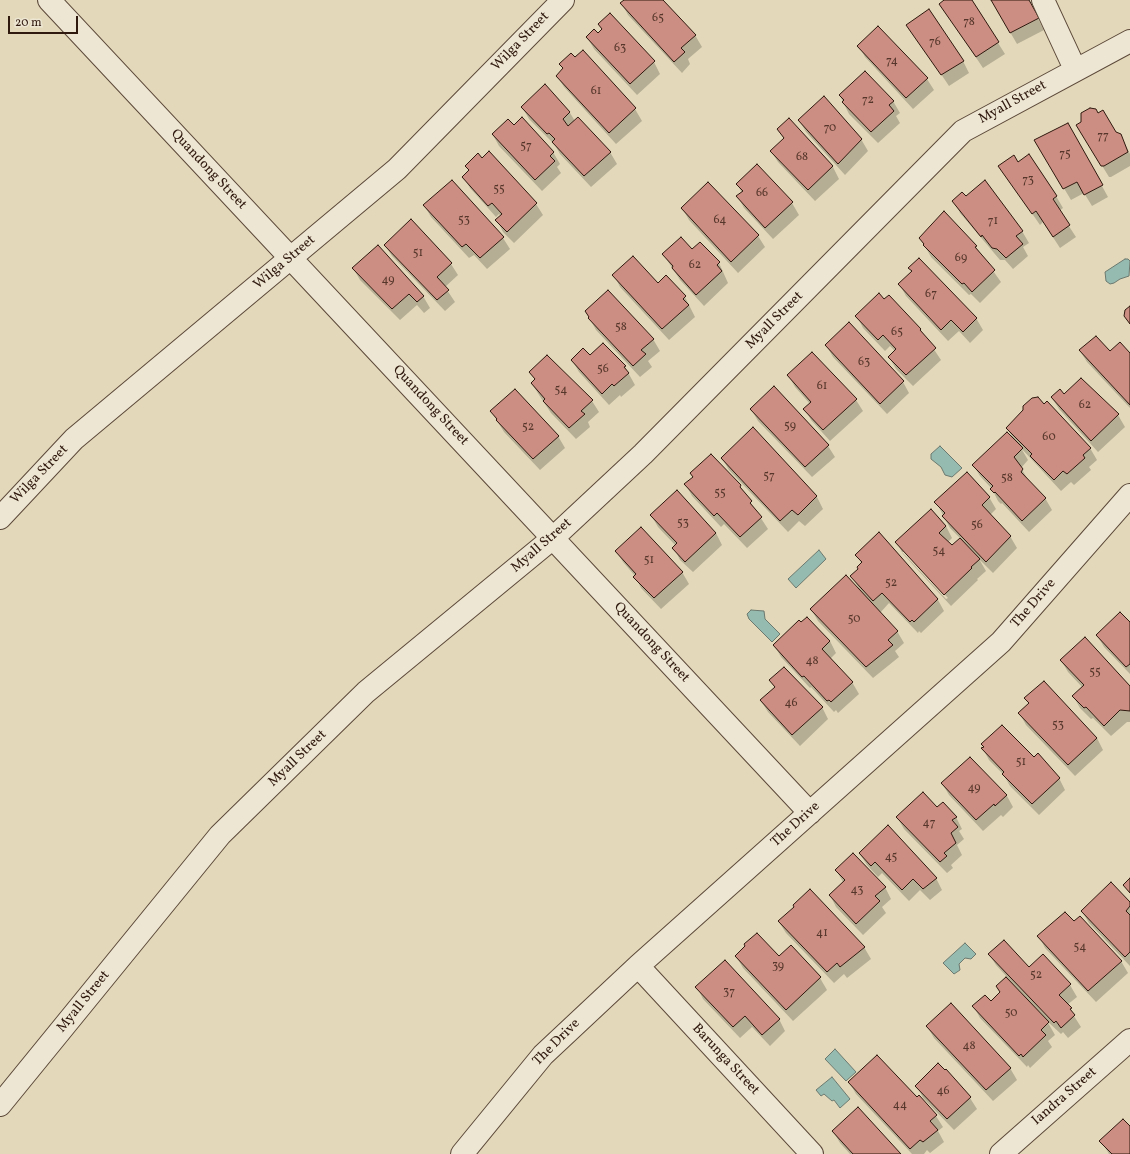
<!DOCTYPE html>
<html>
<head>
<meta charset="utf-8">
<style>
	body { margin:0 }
	#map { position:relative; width:1130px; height:1154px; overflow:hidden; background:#e3d9ba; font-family:Vollkorn,serif }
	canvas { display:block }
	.scale { position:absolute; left:8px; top:16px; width:70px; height:18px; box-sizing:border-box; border:2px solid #2f180e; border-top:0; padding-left:5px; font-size:12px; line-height:14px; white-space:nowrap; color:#2f180e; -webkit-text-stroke:3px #ede6d2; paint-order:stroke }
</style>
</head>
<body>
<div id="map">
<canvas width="1130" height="1154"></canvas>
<div class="scale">20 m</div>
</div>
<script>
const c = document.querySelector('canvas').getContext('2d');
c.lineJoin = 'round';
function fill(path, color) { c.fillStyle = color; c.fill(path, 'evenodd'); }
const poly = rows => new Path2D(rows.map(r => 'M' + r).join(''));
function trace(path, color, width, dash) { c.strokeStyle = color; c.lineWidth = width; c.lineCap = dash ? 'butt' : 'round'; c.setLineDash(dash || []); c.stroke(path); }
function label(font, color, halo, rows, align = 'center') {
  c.font = font + ' Vollkorn,serif'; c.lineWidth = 3; c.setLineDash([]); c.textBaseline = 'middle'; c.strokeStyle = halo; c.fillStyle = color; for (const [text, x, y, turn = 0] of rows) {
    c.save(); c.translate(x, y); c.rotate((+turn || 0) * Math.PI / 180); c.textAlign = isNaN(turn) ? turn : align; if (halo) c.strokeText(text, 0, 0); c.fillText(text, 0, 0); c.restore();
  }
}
const water = poly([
	[1125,259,1128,259,1130,261,1129,276,1120,279,1114,283,1110,284,1106,281,1105,272,1125,259],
	[940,446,962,468,952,477,945,475,941,467,931,459,931,454,940,446],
	[819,550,826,559,796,588,788,579,819,550],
	[751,610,764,611,765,619,780,634,772,642,749,619,747,614,751,610],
	[965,943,976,954,971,959,965,958,959,964,960,970,954,974,943,963,965,943],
	[835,1049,856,1072,846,1081,825,1059,835,1049],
	[832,1077,850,1099,840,1108,834,1100,832,1101,824,1094,821,1096,816,1090,832,1077]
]);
const shadow = poly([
	[625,0,662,0,695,35,702,47,688,59,690,64,682,73,628,15,622,4],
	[946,0,971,0,1005,54,983,68,940,4],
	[994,0,1028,0,1044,30,1017,44,992,1],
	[599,24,654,62,660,74,637,95,594,49,587,37,598,34,602,30],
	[908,25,963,61,969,73,949,86],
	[859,46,927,79,934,90,913,109,865,57],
	[583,52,635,109,642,121,616,144,564,87,557,76,563,69,561,64,575,59],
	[545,86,570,113,575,121,610,152,617,164,591,187,560,154,555,145,529,119,522,107],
	[840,96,893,101,900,113,896,116,900,123,878,143,849,114],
	[1098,114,1116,133,1120,134,1130,154,1130,166,1111,177,1109,177,1077,125],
	[789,120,833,167,839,179,815,201,778,162,771,151,784,139,778,129],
	[799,120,861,139,868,151,845,175,806,132],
	[1068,124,1108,197,1092,206,1084,193,1071,200,1035,140],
	[514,126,553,152,560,164,557,167,561,173,542,191,499,146,493,135],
	[489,152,536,204,543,215,514,243,503,232,497,220,501,216,499,214,496,217,470,188,463,177,469,171,466,166,482,159],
	[1018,163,1056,196,1063,208,1059,211,1076,237,1060,248,1043,222,1040,225,1000,167],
	[452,181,503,238,510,249,487,269,474,255,469,258,431,217,424,205],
	[737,184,792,203,799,215,773,239,744,208,738,197,742,193],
	[965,197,1022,231,1029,243,1023,247,1028,256,1013,269,1005,260,1000,260,960,213,954,201],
	[682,208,758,236,765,247,738,273,689,220],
	[920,238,976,247,1001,282,980,303,971,294,969,295,931,257],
	[385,245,451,264,458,275,445,287,455,302,445,311,392,256],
	[692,250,719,263,728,283,704,306,680,280,663,254],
	[353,268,423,296,430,308,424,313,417,305,400,320,360,280],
	[909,268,976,318,983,330,970,343,959,331,948,341,906,296,900,285,912,272],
	[614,275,657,285,685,297,695,317,669,340,620,287],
	[889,296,921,330,941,360,913,386,896,369,889,357,895,351,890,346,885,351,863,328,857,316],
	[586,312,653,339,660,351,648,361,652,367,640,377,596,330],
	[603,344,625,367,635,385,621,397,620,395,609,405,579,372,572,360,589,357],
	[826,345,903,382,909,393,887,414,833,357],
	[1080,351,1130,354,1130,408,1087,362],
	[531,372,592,401,599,412,588,422,590,427,576,439,551,413,539,395,532,384,535,380],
	[788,375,856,400,863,411,830,441,811,420,805,409,810,404,795,387],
	[1081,379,1118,415,1125,427,1098,452,1059,409,1052,398,1064,395],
	[751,409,828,446,835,457,812,477,758,421],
	[491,411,558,436,565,448,540,470,504,432],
	[1007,428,1090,448,1097,460,1089,467,1091,470,1074,485,1071,482,1061,491,1021,448,1028,460,1021,468,1029,481,1045,498,1052,510,1029,532,1002,503,1001,504,998,501,992,489,980,476,973,465,1014,440],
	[753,429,817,497,823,509,805,526,799,521,788,532,729,470,722,458],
	[686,485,740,486,768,529,747,548,724,524,721,527,692,496],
	[989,497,996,509,990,515,1010,536,1017,548,993,573,979,559,986,571,977,579,978,580,951,606,903,554,897,543,930,511,946,526,952,538,948,542,952,547,960,538,950,528,936,502],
	[902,552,905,552,948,598,946,599],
	[651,515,716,533,722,545,693,572,680,560,674,548,676,546,658,527],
	[879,533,938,600,944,611,921,633,919,631,918,633,889,603,880,613,897,631,904,643,895,651,899,657,873,678,818,621,811,609,860,590,851,576,859,569,862,564,856,555],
	[616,551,682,572,689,584,661,609,641,588,635,576,623,562],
	[807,618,830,641,836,653,830,659,852,682,859,694,838,713,836,710,834,712,811,687,810,688,781,657,774,645],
	[1130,623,1130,674,1104,647,1097,635],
	[1061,660,1130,687,1130,722,1127,722,1111,736,1093,718,1091,719,1080,708,1073,696,1083,688,1068,672],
	[770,680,822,707,828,719,800,746,768,712,761,701,775,688],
	[1026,698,1097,738,1103,750,1075,776,1026,725,1020,714,1029,704],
	[982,744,1034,758,1059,778,1065,790,1039,815,1010,786,1003,774,989,760,983,749,984,748],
	[970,758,1007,796,1013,807,1003,817,1001,815,983,831,949,795,942,783],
	[937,809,956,817,962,829,959,831,964,839,957,845,962,855,951,865,953,868,947,873,904,829,897,817],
	[860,854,936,878,942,890,930,900,920,890,909,901,882,873,878,877,867,865],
	[836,870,885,887,891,899,882,907,886,913,863,935,836,907,830,895,843,882],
	[1130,904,1130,966,1089,923,1082,911],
	[779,922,864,947,871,959,847,978,844,974,834,983,786,933],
	[1074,923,1121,961,1128,973,1096,1002,1045,948,1039,936],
	[989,954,1029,969,1043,956,1070,985,1077,997,1067,1005,1081,1027,1068,1038,1063,1032,1061,1034,1047,1021,1055,1035,1048,1041,1052,1047,1030,1068,1028,1065,1027,1067,980,1018,974,1007,990,1002,1001,993,997,987,1007,977,996,965],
	[736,956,779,957,820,978,827,990,793,1021,743,968],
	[697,987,779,1019,785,1031,770,1046,752,1027,740,1038,703,999],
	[927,1026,1010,1068,1017,1080,993,1101,934,1038],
	[946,1070,970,1098,977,1109,954,1130,923,1098,917,1086],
	[849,1082,917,1099,936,1116,943,1127,938,1131,944,1142,930,1153,927,1150,924,1154,912,1154,856,1094],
	[1130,1127,1130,1154,1109,1154,1101,1141],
	[833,1131,900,1154,850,1154,840,1143]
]);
const building = poly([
	[624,0,663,0,696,35,681,48,685,52,674,62,620,3,624,0],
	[944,0,972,0,999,42,976,57,939,4,944,0],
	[991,0,1029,0,1039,18,1010,33,991,0],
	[929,9,964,61,941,75,906,25,929,9],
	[610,13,655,61,630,84,586,37,594,29,598,33,602,29,598,24,610,13],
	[878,26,928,78,906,98,857,46,878,26],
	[583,50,636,108,609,133,556,76,563,68,559,64,571,53,575,57,583,50],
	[865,71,894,101,889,105,894,111,871,132,842,102,844,100,839,95,865,71],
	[545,84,570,112,563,119,568,126,578,117,611,152,584,176,552,142,555,139,549,133,547,134,521,107,545,84],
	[824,96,862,139,838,164,798,120,824,96],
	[1090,108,1096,109,1098,113,1103,110,1116,132,1121,134,1128,152,1104,166,1101,166,1076,125,1081,122,1081,113,1090,108],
	[522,117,554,152,550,156,555,161,535,180,492,134,508,119,514,125,522,117],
	[789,118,833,166,808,190,770,151,784,138,777,129,789,118],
	[1068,123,1103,185,1084,195,1077,182,1063,189,1034,140,1068,123],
	[489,151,537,203,507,232,495,220,502,214,492,203,488,206,462,177,469,170,465,166,478,153,482,158,489,151],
	[1029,154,1057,196,1053,199,1070,225,1053,237,1036,211,1032,214,998,166,1014,155,1018,162,1029,154],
	[757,164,793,202,765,228,736,196,743,191,736,184,757,164],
	[452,180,504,237,480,258,466,244,462,247,423,205,452,180],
	[985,180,1023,231,1016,236,1023,244,1006,258,997,249,992,248,982,235,981,237,952,201,962,192,966,196,985,180],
	[708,182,759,235,731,262,681,208,708,182],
	[944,211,977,246,975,247,995,270,972,292,964,283,962,284,923,245,924,244,919,238,944,211],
	[411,219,452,263,437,277,449,290,437,300,384,245,411,219],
	[681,237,692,249,700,242,720,262,717,265,722,271,696,295,672,268,673,266,662,254,681,237],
	[378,245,424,296,417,302,409,294,392,309,352,268,378,245],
	[633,256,658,283,666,275,686,296,683,299,689,305,662,329,612,275,633,256],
	[919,258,977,318,963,332,951,320,941,330,898,284,912,271,908,268,919,258],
	[608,290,654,339,641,350,646,354,633,366,588,318,589,317,585,311,608,290],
	[879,293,884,299,889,295,921,329,920,330,936,348,906,375,888,357,896,349,883,335,878,340,855,316,879,293],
	[1130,306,1130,324,1124,316,1125,310,1130,306],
	[849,322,904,381,880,404,825,345,849,322],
	[1096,336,1110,351,1120,342,1130,353,1130,405,1079,350,1096,336],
	[603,343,626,366,624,367,629,373,614,386,612,384,602,394,571,360,583,348,590,355,603,343],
	[812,352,857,399,823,430,803,409,811,402,787,375,812,352],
	[547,355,593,400,581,411,585,414,569,428,543,401,545,399,531,383,535,379,529,372,547,355],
	[1081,378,1119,414,1091,441,1051,397,1060,389,1064,394,1081,378],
	[774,386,829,445,805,467,750,409,774,386],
	[515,389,559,436,533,459,496,420,497,419,490,411,515,389],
	[1038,397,1044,404,1047,401,1091,448,1083,455,1085,458,1067,474,1063,471,1054,480,1030,456,1032,454,1006,428,1023,410,1023,406,1032,398,1038,397],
	[753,427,817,496,798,515,792,510,780,521,721,458,753,427],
	[1007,432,1023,448,1014,457,1023,469,1021,472,1046,498,1022,521,995,492,994,493,990,489,993,486,972,465,1007,432],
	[711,454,741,485,740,487,752,501,750,503,762,517,740,537,717,513,714,516,684,484,693,477,690,473,711,454],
	[967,472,990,497,982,505,1011,536,986,562,942,516,945,513,934,502,967,472],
	[677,490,716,533,685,562,672,548,677,543,650,515,677,490],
	[931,509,946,526,939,533,952,545,960,538,980,559,971,567,972,568,944,595,895,542,931,509],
	[641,527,683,572,654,598,633,577,636,574,615,551,641,527],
	[879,532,938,599,914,622,912,620,910,622,882,593,873,601,850,576,858,569,857,567,862,562,855,555,879,532],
	[846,575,898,631,888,640,893,645,866,667,810,609,846,575],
	[1120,612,1130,622,1130,664,1126,667,1096,635,1120,612],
	[807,617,830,641,822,649,853,682,831,702,829,700,827,701,804,676,802,677,773,645,799,620,801,622,807,617],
	[1085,637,1130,686,1130,711,1120,710,1104,726,1086,707,1084,708,1072,696,1084,685,1060,660,1085,637],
	[784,667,823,707,792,735,760,700,775,687,769,680,784,667],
	[1044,681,1097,738,1068,765,1018,713,1029,703,1024,698,1044,681],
	[1002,725,1034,757,1038,753,1060,778,1032,804,1002,774,1004,772,981,748,984,747,981,744,1002,725],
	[970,757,1007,795,995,806,994,804,976,820,941,783,970,757],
	[923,792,937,807,943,802,957,817,952,820,958,827,951,833,956,843,944,853,947,856,940,862,896,817,923,792],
	[888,825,937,878,923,889,913,879,902,890,875,862,871,866,859,853,888,825],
	[853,853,886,887,875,896,880,901,856,924,829,895,845,880,835,870,853,853],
	[1130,878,1130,893,1123,885,1130,878],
	[1111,882,1130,902,1130,906,1126,911,1130,915,1130,952,1125,957,1081,911,1111,882],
	[810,889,865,947,840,967,837,963,827,972,778,921,794,907,793,905,810,889],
	[1065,912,1074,921,1080,916,1122,961,1088,991,1037,936,1065,912],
	[757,933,779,956,791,945,821,977,786,1010,735,956,745,946,744,944,757,933],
	[1004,940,1029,967,1043,954,1071,984,1059,995,1072,1008,1070,1009,1075,1015,1061,1028,1056,1021,1054,1023,988,954,1004,940],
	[725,960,780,1019,762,1035,745,1016,733,1027,695,987,725,960],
	[1006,977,1049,1022,1041,1030,1046,1035,1023,1057,1021,1054,1019,1056,972,1006,985,995,991,1001,1000,992,996,986,1006,977],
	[951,1003,1011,1068,986,1090,926,1026,951,1003],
	[877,1055,917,1097,919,1095,937,1115,930,1121,938,1130,923,1142,920,1140,910,1149,848,1082,877,1055],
	[938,1063,945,1070,946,1069,971,1097,947,1119,915,1086,938,1063],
	[858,1107,901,1154,853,1154,832,1131,858,1107],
	[1123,1119,1130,1126,1130,1154,1112,1154,1099,1141,1123,1119]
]);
const minor = poly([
	[49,0,810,813],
	[1043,0,1075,69],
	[0,518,74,439,397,169,563,0],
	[638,966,812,1154],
	[0,1105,220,835,366,692,553,538,643,454,963,131,1130,41],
	[462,1154,543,1055,638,966,1001,642,1130,495],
	[1001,1154,1130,1040]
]);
const numberNames = [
	["65",658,19],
	["78",969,23],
	["76",935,43],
	["63",620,49],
	["74",892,62],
	["61",596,92],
	["72",868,101],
	["70",830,129],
	["77",1103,137],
	["57",526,147],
	["75",1065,155],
	["68",802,158],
	["73",1028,181],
	["55",499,190],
	["66",762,194],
	["53",464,221],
	["64",720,221],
	["71",993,222],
	["51",418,254],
	["69",961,259],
	["62",695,266],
	["49",388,281],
	["67",931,295],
	["58",621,328],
	["65",897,333],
	["63",864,363],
	["56",603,370],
	["61",822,387],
	["54",561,391],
	["62",1085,406],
	["59",790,427],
	["52",528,428],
	["60",1049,438],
	["57",769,477],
	["58",1007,479],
	["55",720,494],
	["53",683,524],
	["56",977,526],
	["54",939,552],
	["51",649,561],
	["52",891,584],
	["50",854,620],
	["48",812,662],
	["55",1095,673],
	["46",791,704],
	["53",1058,726],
	["51",1021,763],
	["49",974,789],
	["47",929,824],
	["45",891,858],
	["43",857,891],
	["41",822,934],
	["54",1080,948],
	["39",778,967],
	["52",1036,976],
	["37",729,993],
	["50",1011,1014],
	["48",969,1047],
	["46",943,1092],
	["44",900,1106]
];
const streetNames = [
	["Wilga Street",521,42,-46],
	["Myall Street",1013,103,-29],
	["Quandong Street",208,170,47],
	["Wilga Street",285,263,-40],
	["Myall Street",775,321,-45],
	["Quandong Street",430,406,47],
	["Wilga Street",40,475,-46],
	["Myall Street",542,546,-41],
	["The Drive",1034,604,-49],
	["Quandong Street",651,643,47],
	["Myall Street",298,759,-44],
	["The Drive",796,825,-42],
	["Myall Street",84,1002,-51],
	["The Drive",557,1043,-45],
	["Barunga Street",725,1060,47],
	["Iandra Street",1065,1097,-41]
];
fill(water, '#95bab0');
trace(water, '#6c796f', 1);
fill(shadow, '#0003');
fill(building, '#cc8e82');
trace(building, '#2f180e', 1);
trace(minor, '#5c4839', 24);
trace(minor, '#ede6d2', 22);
label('12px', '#56362b', null, numberNames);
label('14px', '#2f180e', '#ede6d2', streetNames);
</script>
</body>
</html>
